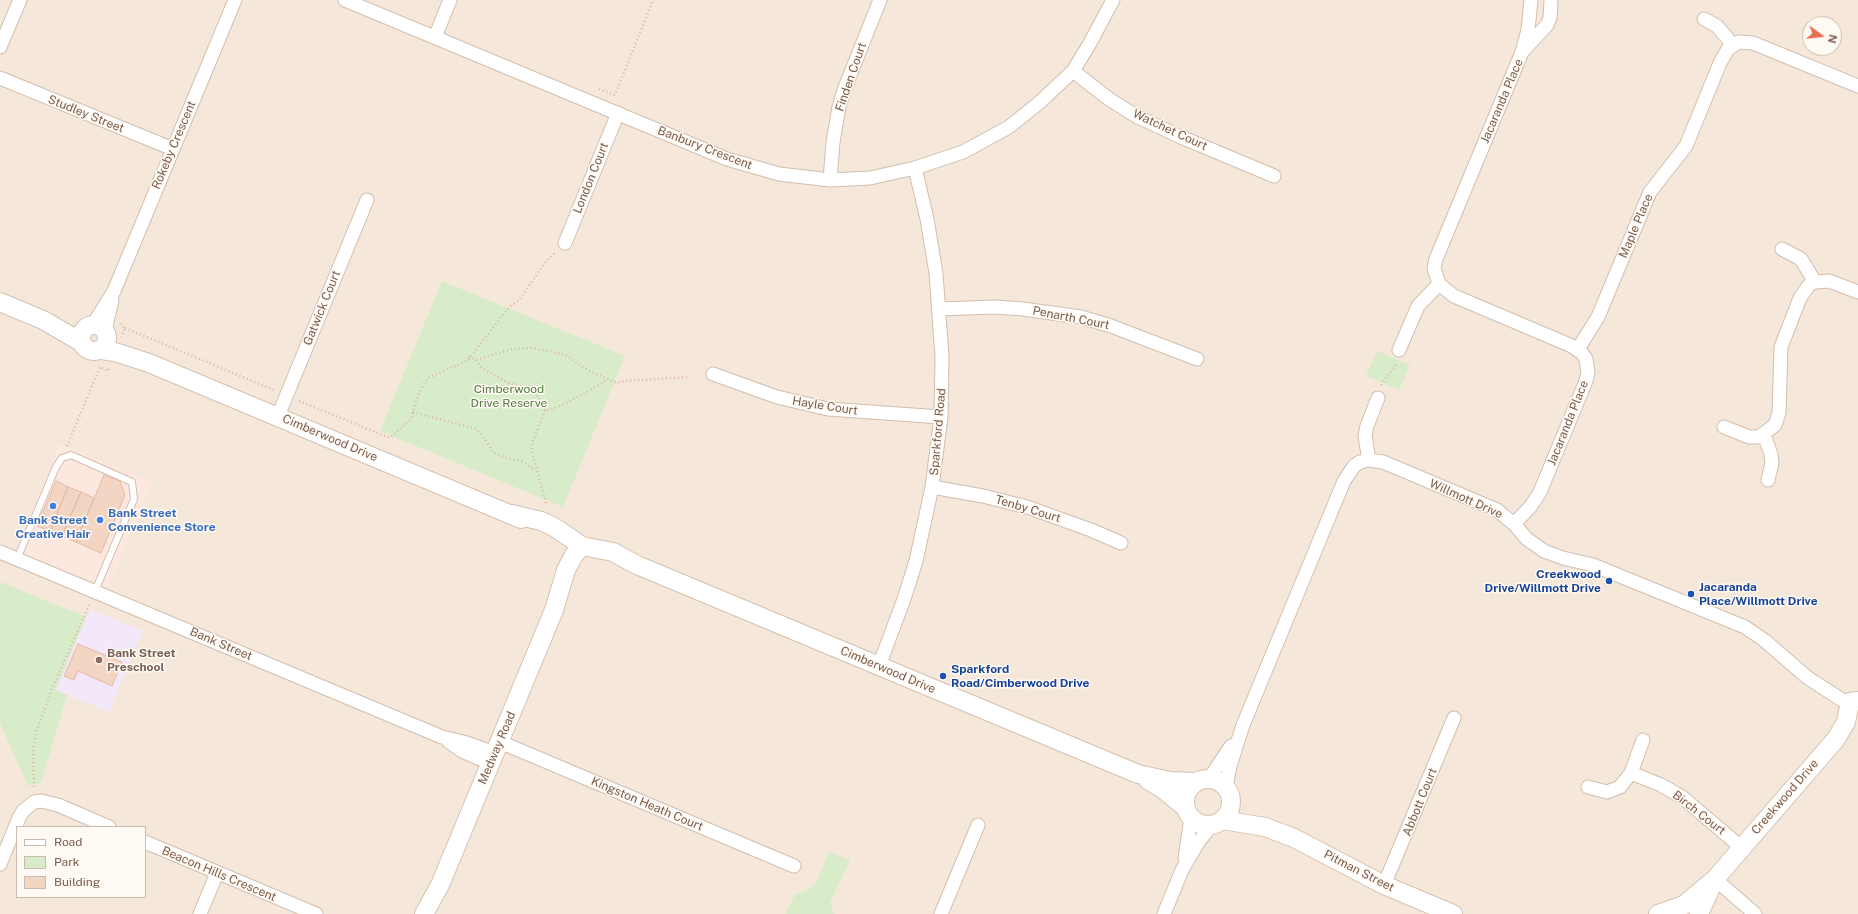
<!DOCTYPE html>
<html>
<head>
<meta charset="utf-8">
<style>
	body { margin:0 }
	#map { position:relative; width:1858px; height:914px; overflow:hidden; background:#fdf6ec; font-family:"Public Sans",sans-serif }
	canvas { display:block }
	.legend { position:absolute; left:16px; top:826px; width:130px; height:72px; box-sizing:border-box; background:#fffaf3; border:1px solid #cabbb1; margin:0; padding:5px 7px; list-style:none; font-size:12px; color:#7a5c4d }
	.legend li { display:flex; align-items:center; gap:8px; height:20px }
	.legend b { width:20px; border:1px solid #cabbb1 }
	.north { position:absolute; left:1802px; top:16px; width:40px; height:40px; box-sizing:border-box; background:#fffaf3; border:1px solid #cabbb1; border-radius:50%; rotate:105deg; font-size:11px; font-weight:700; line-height:16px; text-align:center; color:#7a5c4d }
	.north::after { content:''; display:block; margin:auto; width:14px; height:18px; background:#e76f51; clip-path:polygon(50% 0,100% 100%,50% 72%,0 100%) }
</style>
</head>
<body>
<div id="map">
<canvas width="1858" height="914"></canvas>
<ul class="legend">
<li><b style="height:5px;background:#fff"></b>Road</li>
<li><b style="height:11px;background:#d8ecc9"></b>Park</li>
<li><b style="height:11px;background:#f3d5c3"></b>Building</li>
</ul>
<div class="north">N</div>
</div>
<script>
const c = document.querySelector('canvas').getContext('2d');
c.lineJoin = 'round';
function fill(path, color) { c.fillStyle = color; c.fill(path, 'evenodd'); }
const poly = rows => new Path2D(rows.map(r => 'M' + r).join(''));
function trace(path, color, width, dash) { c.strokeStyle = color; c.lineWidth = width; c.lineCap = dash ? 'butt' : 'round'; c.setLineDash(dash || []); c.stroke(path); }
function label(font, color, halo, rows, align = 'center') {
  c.font = font + ' "Public Sans",sans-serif'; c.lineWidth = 3; c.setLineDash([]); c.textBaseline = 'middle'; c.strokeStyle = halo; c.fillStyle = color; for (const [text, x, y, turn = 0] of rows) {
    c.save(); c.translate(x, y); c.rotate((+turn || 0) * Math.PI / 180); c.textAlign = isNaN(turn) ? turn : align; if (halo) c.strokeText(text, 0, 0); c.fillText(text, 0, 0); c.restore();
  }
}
const residential = poly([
	[0,0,1858,0,1858,914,0,914],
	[1810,24,1834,24,1834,48,1810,48],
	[17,827,145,827,145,897,17,897]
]);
const commercial = poly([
	[60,444,152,482,108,588,16,550]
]);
const education = poly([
	[90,609,143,631,109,712,56,690]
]);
const green = poly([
	[442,281,625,356,563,507,380,431],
	[1377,351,1410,365,1399,390,1366,376],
	[1,582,86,617,56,690,67,695,41,783,28,786,0,723,0,586],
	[829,852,850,860,830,903,834,914,786,914,795,894,803,892,816,883]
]);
const building = poly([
	[104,475,120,481,125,495,101,553,76,542,104,475],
	[56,481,68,487,50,531,37,526,56,481],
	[68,487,81,492,62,536,50,531,68,487],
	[81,492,94,498,76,542,62,536,81,492],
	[78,644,122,662,112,686,78,671,74,680,64,676,78,644]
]);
const path = poly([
	[599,89,615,95,653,0],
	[120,324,125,328,121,337],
	[125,328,274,390],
	[469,357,476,360,512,349,532,348,564,354,589,371,617,383,624,381,689,377],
	[476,360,481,367,501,379,509,383,529,388,540,400,545,410],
	[1381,385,1397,363],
	[299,401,390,438,411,419,419,392,428,378,468,360,510,306,519,300,547,260,556,252],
	[413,412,476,429,482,435,494,453,503,457,523,462,535,470],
	[67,446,100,367,108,371,110,366],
	[546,503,532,452,532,443,545,410,551,410,568,402,603,383,605,380],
	[34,787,33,753,36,732,52,689,90,603]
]);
const lane = poly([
	[17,559,56,467,62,458,71,455,132,482,134,499,95,591]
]);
const street = poly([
	[345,0,727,159,779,174,830,180,870,178,915,168,963,152,1009,127,1040,102,1073,71,1090,43,1113,0],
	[1704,19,1717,26,1733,45],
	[435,37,450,0],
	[0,47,20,0],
	[1522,52,1547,25,1550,18,1551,0],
	[1073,71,1109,99,1136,116,1181,137,1274,176],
	[0,78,173,149],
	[830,180,833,142,839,107,844,90,880,0],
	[565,243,618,113],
	[1782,249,1801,259,1815,282],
	[939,309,995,307,1023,309,1081,317,1111,326,1197,359],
	[93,325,114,291,235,0],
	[105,331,112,300],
	[1578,349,1598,317,1650,192,1686,146,1720,63,1728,49,1739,42,1753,43,1858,86],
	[1399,350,1418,306,1439,284],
	[713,374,777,397,828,409,941,417],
	[278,416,367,200],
	[1724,427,1749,437,1759,437,1775,425,1779,413,1781,347,1800,298,1809,285,1815,282,1829,281,1858,292],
	[1764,435,1771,454,1772,463,1768,480],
	[1369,460,1365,436,1367,426,1378,398],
	[932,487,983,496,1027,507,1091,530,1121,543],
	[1514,524,1531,506,1540,492,1586,381,1588,372,1586,359,1582,353,1572,346,1454,296,1439,284,1434,268,1436,259,1522,52,1528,30,1531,0],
	[0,552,442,737,467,743,495,753],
	[879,666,904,599,916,561,932,487,941,417,942,357,936,273,927,219,915,168],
	[448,741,462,751,490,763],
	[500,742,794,866],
	[1631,773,1661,785,1682,797,1742,848],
	[1209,779,1231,746],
	[1226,787,1230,766,1243,725,1344,481,1354,466,1360,462,1369,460,1383,462,1497,510,1514,524,1527,539,1544,551,1563,558,1593,565,1745,627,1764,640,1808,678,1842,700,1850,702],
	[1588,787,1607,792,1620,787,1631,773,1643,740],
	[145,842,316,914],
	[1185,858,1191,818],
	[0,864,19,818,23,811,34,802,41,801,58,805,109,827],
	[1715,879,1755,914],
	[1384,885,1454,718],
	[200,914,217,873],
	[941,914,978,825],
	[1164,914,1182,870,1199,841,1212,825]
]);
const secondary = poly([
	[0,302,43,320,81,342],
	'81 338a13 13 0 1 1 26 0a13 13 0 1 1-26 0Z',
	[102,350,115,352,149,363,521,519],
	[512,514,541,521,554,527,582,546,613,552,637,565,1138,774,1170,781,1195,782],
	'1185 802a23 23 0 1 1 46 0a23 23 0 1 1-46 0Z',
	[1148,780,1164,790,1186,808],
	[1223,820,1265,827,1294,838,1384,885,1453,914],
	[424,914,440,885,554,610,566,570,574,555,582,546],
	[1658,914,1684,905,1715,879,1836,739,1846,722,1850,702,1858,701],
	[1699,914,1712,885]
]);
const markers = [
	[53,506,4,"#3f7fe0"],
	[100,520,4,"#3f7fe0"],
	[1609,581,4,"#1a4fb4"],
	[1691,594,4,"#1a4fb4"],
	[99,660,4,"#8d6e63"],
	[943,676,4,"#1a4fb4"]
];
const streetNames = [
	["Finden Court",851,77,-71],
	["Jacaranda Place",1502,101,-67],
	["Studley Street",86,114,22],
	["Watchet Court",1170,130,25],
	["Rokeby Crescent",174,145,-67],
	["Banbury Crescent",705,148,21],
	["London Court",591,178,-68],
	["Maple Place",1636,226,-67],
	["Gatwick Court",322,308,-68],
	["Penarth Court",1071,318,11],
	["Hayle Court",825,406,9],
	["Jacaranda Place",1568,423,-68],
	["Sparkford Road",938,432,-85],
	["Cimberwood Drive",330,438,23],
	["Willmott Drive",1466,499,24],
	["Tenby Court",1028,509,17],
	["Bank Street",221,644,23],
	["Cimberwood Drive",888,670,23],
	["Medway Road",497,748,-67],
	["Creekwood Drive",1785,797,-49],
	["Abbott Court",1420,802,-68],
	["Kingston Heath Court",647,804,23],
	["Birch Court",1699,813,38],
	["Pitman Street",1359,871,27],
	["Beacon Hills Crescent",219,874,23]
];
const parkNames = [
	["Cimberwood",509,389],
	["Drive Reserve",509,403]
];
const shopNames = [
	["Bank Street",108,513],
	["Convenience Store",108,527],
	["Bank Street",53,520,"center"],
	["Creative Hair",53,534,"center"]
];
const transitNames = [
	["Creekwood",1601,574,"right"],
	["Drive/Willmott Drive",1601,588,"right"],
	["Jacaranda",1699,587],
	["Place/Willmott Drive",1699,601],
	["Sparkford",951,669],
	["Road/Cimberwood Drive",951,683]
];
const educationNames = [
	["Bank Street",107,653],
	["Preschool",107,667]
];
fill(residential, '#f5e8da');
fill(commercial, '#fde8e0');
fill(education, '#f3e8fa');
fill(green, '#d8ecc9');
fill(building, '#f3d5c3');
trace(building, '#e6bba3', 1);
trace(lane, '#d1beb0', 8);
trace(street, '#d1beb0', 15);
trace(secondary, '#d6c0b0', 20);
trace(path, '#d9b8a5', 2.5, [1, 3]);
trace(lane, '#fff', 6);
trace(street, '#fff', 13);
trace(secondary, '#fff', 18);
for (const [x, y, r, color] of markers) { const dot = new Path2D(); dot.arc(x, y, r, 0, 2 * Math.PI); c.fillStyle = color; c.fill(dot); trace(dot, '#fffaf3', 1.5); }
label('12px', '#7a5c4d', '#fffaf3', streetNames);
label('12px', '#537a41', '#fffaf3', parkNames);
label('bold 12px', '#366cbe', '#fffaf3', shopNames, 'left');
label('bold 12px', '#164399', '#fffaf3', transitNames, 'left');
label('bold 12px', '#785e54', '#fffaf3', educationNames, 'left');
</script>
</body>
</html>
